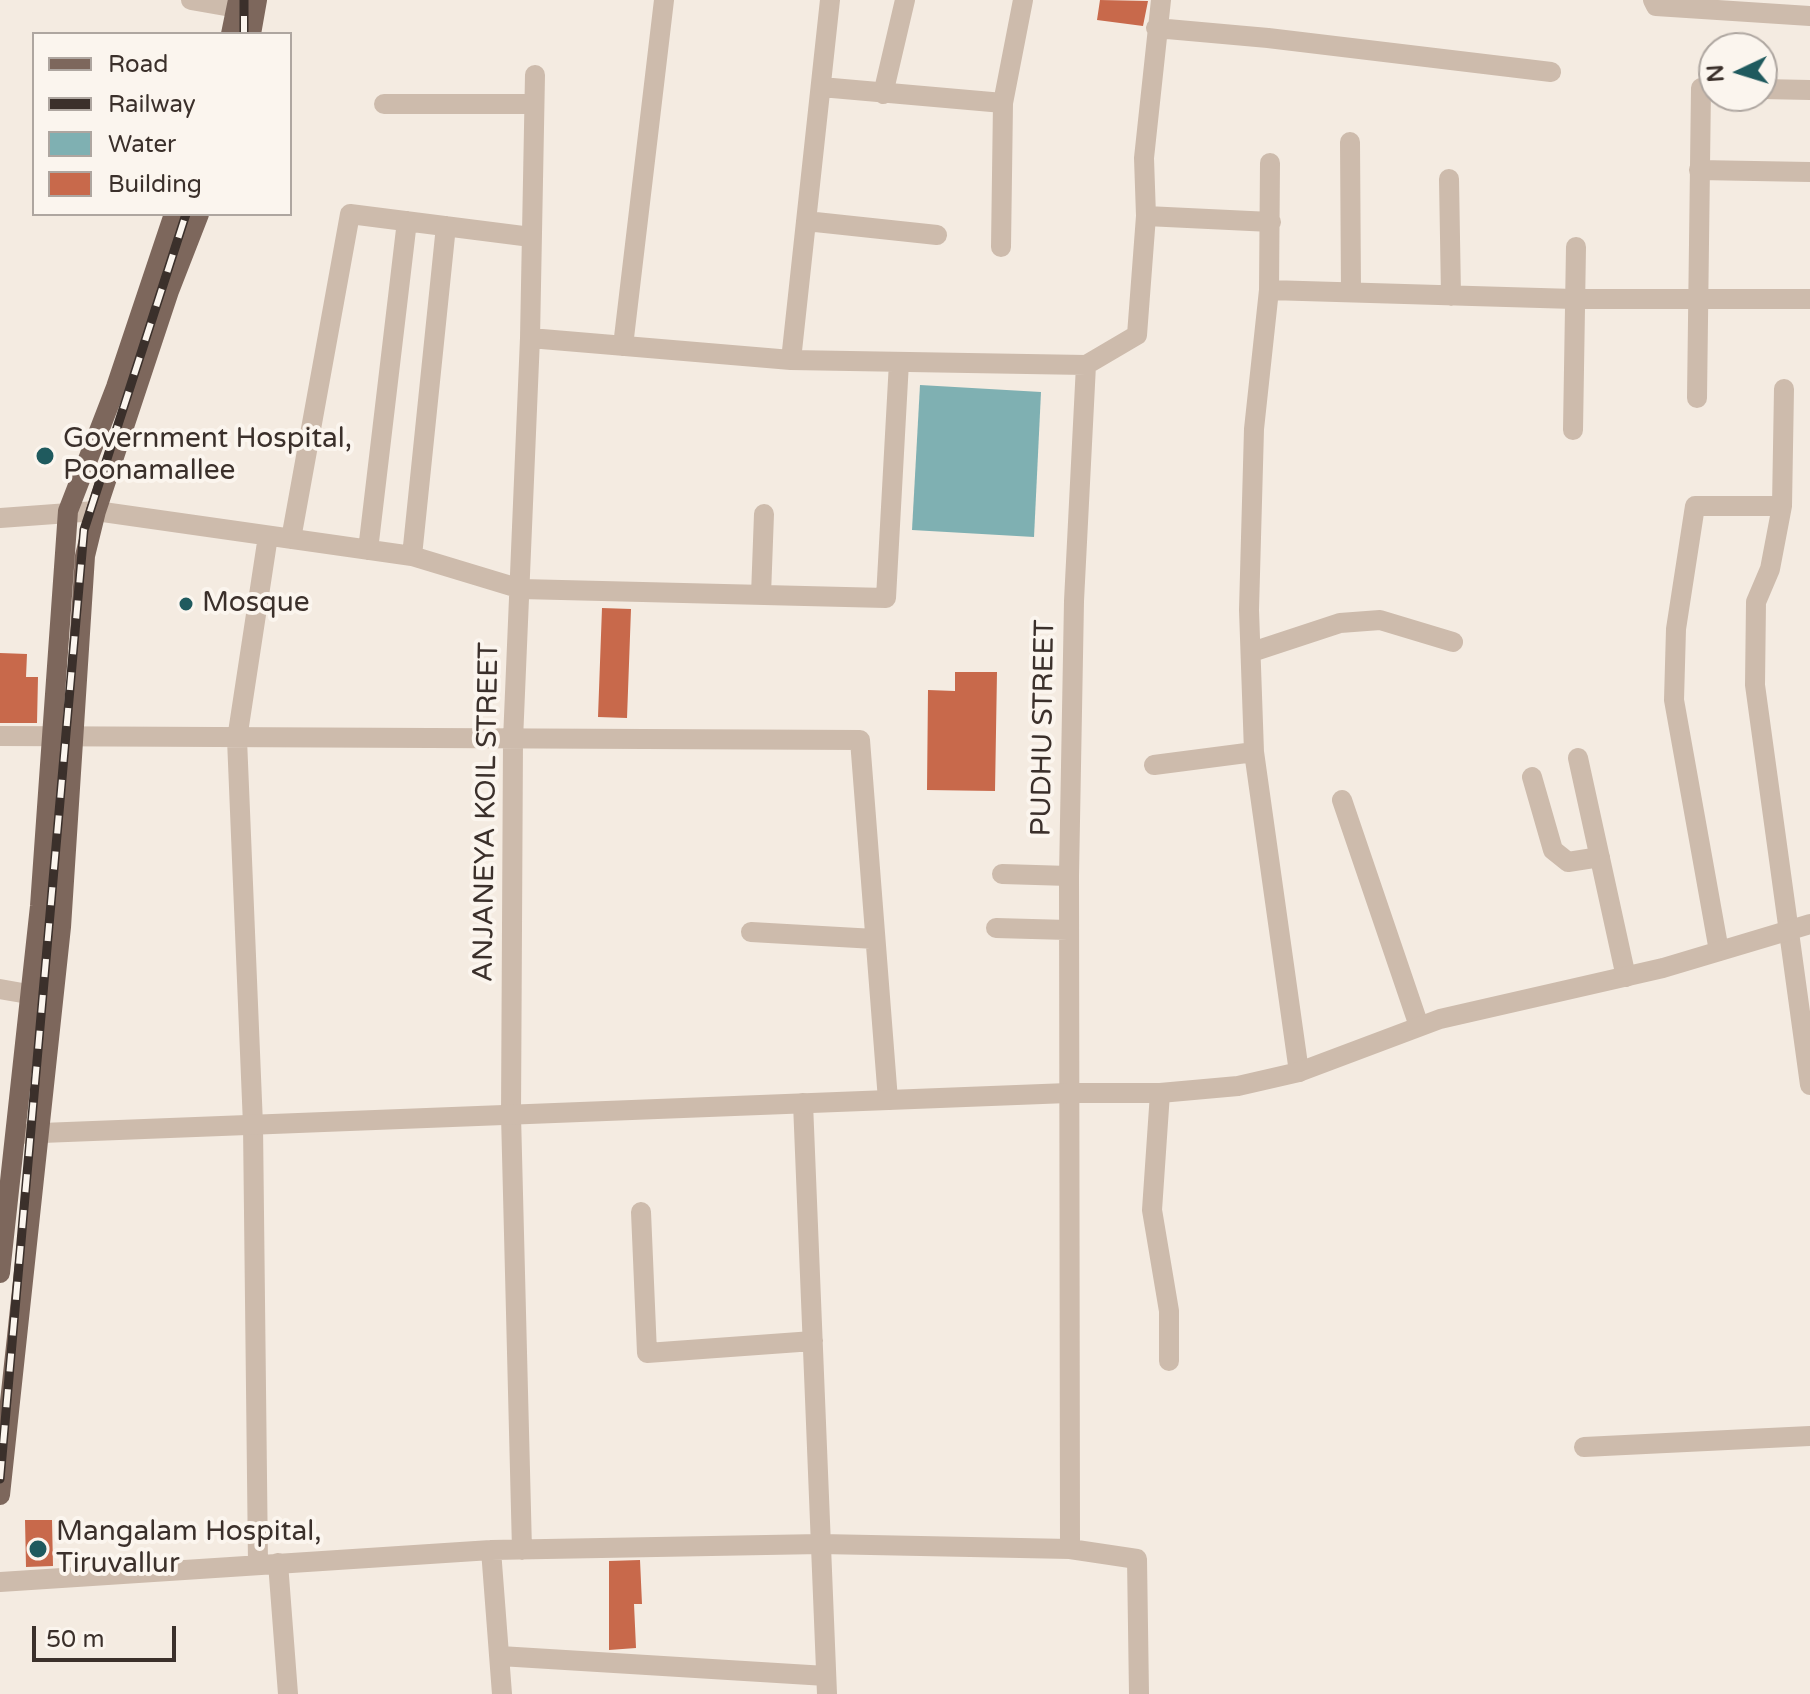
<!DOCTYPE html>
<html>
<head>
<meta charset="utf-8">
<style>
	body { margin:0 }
	#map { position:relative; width:1810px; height:1694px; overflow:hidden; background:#f4ebe1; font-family:"Varela Round",sans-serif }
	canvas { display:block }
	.legend { position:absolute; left:32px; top:32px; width:260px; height:184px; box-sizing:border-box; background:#fbf5ee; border:2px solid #aea6a0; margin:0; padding:10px 14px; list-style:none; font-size:24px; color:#3b302b }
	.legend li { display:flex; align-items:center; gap:16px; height:40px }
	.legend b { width:40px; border:2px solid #aea6a0 }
	.north { position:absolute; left:1698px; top:32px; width:80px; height:80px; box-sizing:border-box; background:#fbf5ee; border:2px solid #aea6a0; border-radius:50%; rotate:266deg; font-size:22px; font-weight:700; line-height:32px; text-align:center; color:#3b302b }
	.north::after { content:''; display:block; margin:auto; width:28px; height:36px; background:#1f5a5e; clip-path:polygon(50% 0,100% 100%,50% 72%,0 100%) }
	.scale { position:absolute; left:32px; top:1626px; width:144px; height:36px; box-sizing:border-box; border:4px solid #3b302b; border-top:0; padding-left:10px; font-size:24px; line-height:28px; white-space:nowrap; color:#3b302b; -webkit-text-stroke:6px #fbf5ee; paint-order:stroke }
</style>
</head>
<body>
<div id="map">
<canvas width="1810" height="1694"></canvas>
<ul class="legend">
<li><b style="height:10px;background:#7d675c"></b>Road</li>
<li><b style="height:10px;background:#3b302b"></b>Railway</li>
<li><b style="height:22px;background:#7fb0b2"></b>Water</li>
<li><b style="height:22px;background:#c8694b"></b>Building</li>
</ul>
<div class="north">N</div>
<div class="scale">50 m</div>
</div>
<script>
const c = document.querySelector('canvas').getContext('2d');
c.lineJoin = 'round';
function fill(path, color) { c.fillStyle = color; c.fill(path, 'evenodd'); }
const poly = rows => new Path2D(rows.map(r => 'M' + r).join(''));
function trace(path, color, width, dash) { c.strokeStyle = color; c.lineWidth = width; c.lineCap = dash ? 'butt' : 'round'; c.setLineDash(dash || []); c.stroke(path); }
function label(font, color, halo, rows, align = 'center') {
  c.font = font + ' "Varela Round",sans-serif'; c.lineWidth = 8; c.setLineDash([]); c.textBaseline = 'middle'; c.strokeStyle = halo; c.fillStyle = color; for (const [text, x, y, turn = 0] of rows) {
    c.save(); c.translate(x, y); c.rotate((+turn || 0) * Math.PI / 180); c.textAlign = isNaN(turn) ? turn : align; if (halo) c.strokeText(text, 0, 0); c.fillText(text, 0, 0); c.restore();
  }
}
const water = poly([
	[920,385,1041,392,1034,537,912,530]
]);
const building = poly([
	[1100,0,1148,1,1143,26,1097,20],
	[602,608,631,609,627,718,598,717],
	[0,653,27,654,26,677,38,677,37,723,0,723],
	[955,672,997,672,995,791,927,790,928,690,955,691],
	[25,1520,52,1520,53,1566,26,1567],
	[640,1560,642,1604,634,1604,636,1648,609,1650,609,1561]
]);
const minor = poly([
	[191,0,254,11],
	[1653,0,1656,6,1810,16],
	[1156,28,1268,38,1551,72],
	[821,87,1003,103],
	[1762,89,1810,90],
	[883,94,905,0],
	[384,104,534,104],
	[1350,142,1351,292],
	[1270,163,1269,290,1254,429,1249,610,1254,752,1299,1072],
	[1699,170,1810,172],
	[1449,179,1451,296],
	[1146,216,1271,222],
	[806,221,937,235],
	[1001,247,1003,103,1023,0],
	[1269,290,1574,299,1810,299],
	[530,338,791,360,1086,365,1137,335,1146,216,1144,158,1161,0],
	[623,346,664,0],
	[791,360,830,0],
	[1784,389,1782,506,1770,569,1756,602,1755,685,1810,1085],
	[1697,398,1701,88,1714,88],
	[1573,430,1576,247],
	[0,518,96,511,412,556,521,589,886,598,899,362],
	[291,539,350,214,531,237],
	[368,550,407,221],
	[412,556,446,226],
	[761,595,764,514],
	[1252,652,1340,623,1380,620,1453,642],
	[0,736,860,740,888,1100],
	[1578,758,1626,977],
	[1154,765,1254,752],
	[1532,777,1553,850,1568,862,1600,857],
	[1342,800,1419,1026],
	[1002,874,1069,876],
	[996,928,1068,930],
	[751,932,875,939],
	[1719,951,1674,700,1676,629,1695,506,1782,506],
	[0,989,28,994],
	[1160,1093,1152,1210,1169,1311,1169,1361],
	[803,1103,827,1694],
	[641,1212,647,1353,813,1341],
	[1584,1447,1810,1436],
	[1070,1549,1069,876,1074,601,1086,365],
	[491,1550,502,1694],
	[522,1550,511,1115,513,740,530,338,535,75],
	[278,1563,288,1694],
	[258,1564,253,1125,237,739,268,536],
	[0,1582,491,1550,821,1544,1070,1549,1137,1559,1139,1694],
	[500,1656,826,1676]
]);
const tertiary = poly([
	[16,1134,1068,1093,1160,1093,1238,1086,1299,1072,1440,1019,1663,968,1810,924]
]);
const primary = poly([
	[231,34,238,0],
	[251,34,257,0],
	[0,1273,40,906,68,511,116,387,174,214],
	[0,1495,61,927,85,556,96,511,169,291,199,214]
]);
const rail = poly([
	[244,34,244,0],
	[0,1479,84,530,186,214]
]);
const markers = [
	[45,456,10,"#1f5a5e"],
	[186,604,8,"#1f5a5e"],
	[38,1549,10,"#1f5a5e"]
];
const poiNames = [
	["Government Hospital,",63,440],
	["Poonamallee",63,472],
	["Mosque",202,604],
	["Mangalam Hospital,",56,1533],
	["Tiruvallur",56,1565]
];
const streetNames = [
	["PUDHU STREET",1044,728,-89],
	["ANJANEYA KOIL STREET",487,812,-89]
];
fill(water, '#7fb0b2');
fill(building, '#c8694b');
trace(minor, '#cdbbac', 20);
trace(tertiary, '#cdbbac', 20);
trace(primary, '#7d675c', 20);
trace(rail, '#3b302b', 9);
trace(rail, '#fbf5ee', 6, [18]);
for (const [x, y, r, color] of markers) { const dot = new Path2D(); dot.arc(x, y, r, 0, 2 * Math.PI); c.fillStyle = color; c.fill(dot); trace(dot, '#fbf5ee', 3); }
label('28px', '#3b302b', '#fbf5ee', poiNames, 'left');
label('28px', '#3b302b', '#fbf5ee', streetNames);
</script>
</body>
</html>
